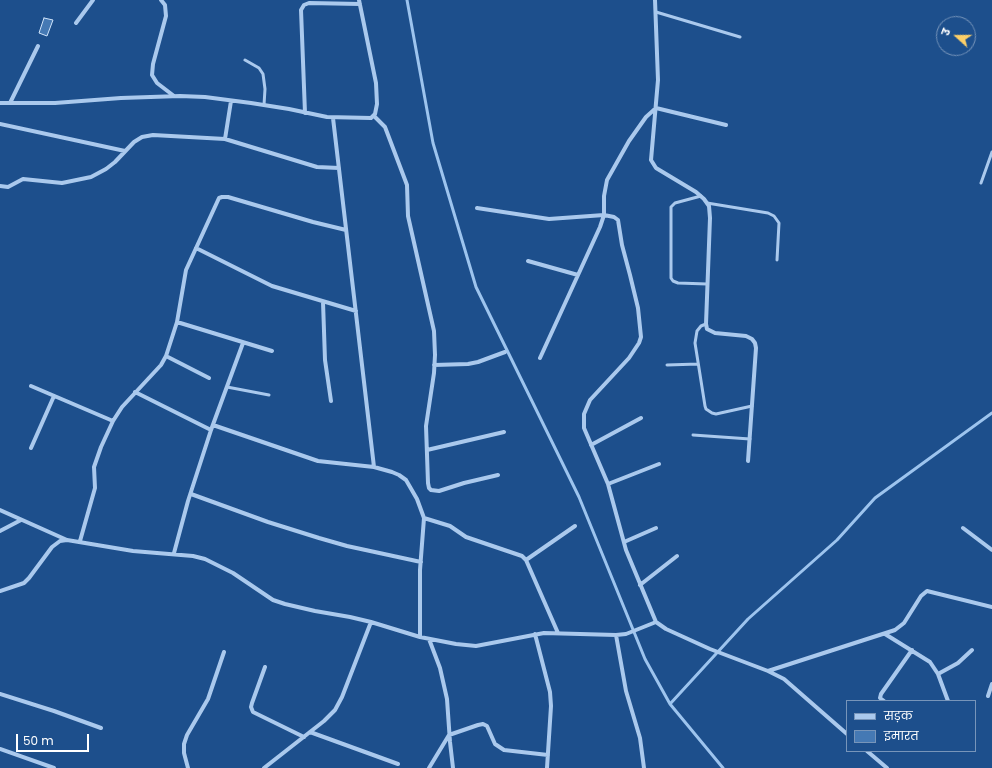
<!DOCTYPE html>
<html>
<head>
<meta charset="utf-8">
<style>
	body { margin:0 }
	#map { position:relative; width:992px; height:768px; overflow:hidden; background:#1d4f8c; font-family:Poppins,"Noto Sans Devanagari",sans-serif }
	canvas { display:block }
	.legend { position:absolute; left:846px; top:700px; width:130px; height:52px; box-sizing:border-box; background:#1d4f8c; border:1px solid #7795ba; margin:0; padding:5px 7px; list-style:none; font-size:12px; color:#fff }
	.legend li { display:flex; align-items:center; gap:8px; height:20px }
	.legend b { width:20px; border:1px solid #7795ba }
	.north { position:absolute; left:936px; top:16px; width:40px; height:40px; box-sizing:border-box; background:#1d4f8c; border:1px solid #7795ba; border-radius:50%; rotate:291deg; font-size:11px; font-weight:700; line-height:16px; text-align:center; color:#fff }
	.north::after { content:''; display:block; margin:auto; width:14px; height:18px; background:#fccf68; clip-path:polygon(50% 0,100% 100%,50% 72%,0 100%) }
	.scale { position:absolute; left:16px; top:734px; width:73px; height:18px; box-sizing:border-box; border:2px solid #fff; border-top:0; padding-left:5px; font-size:12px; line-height:14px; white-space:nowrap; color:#fff; -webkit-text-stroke:3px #1d4f8c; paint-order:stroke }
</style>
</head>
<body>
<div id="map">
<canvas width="992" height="768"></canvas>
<ul class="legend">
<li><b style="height:5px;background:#aac9ed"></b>सड़क</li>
<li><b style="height:11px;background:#4579b4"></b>इमारत</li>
</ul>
<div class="north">उ</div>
<div class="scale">50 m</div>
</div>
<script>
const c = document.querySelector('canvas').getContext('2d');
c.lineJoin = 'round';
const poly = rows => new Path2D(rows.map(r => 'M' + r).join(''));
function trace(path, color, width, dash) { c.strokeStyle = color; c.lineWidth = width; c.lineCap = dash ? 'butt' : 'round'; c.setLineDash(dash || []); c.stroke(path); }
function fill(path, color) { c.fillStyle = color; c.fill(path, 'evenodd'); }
const stream = poly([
	[407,0,433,143,476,287,579,497,645,659,670,704,723,768],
	[670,704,748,619,837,540,875,498,992,413]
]);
const building = poly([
	[44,18,53,20,47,36,39,33,44,18]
]);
const lane = poly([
	[656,12,740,37],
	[245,60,259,68,263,74,265,89,264,105],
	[981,183,992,152],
	[701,196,675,203,671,207,671,278,673,281,678,283,707,284],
	[707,203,768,213,774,216,779,223,777,260],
	[706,324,701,326,697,331,695,343,705,406,706,409,712,413,716,414,752,406],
	[667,365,698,364],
	[227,387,269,395],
	[693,435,750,439]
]);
const street = poly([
	[161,0,165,5,166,16,153,64,152,75,157,83,174,96],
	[655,0,658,80,651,160,656,168,696,192,704,199,709,206,710,218,706,324,707,329,715,333,746,336,752,339,755,343,756,348,748,461],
	[76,23,93,0],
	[0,103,55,103,121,98,180,96,205,97,251,103,289,109,327,117,371,118,375,114,377,104,376,83,359,0],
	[10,103,38,46],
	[305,113,301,10,304,5,309,3,360,4],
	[374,116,385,127,407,185,408,216,434,331,435,355,434,373,426,426,428,483,429,488,431,490,439,491,464,483,498,475],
	[333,118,374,467],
	[0,124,125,151],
	[225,139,231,101],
	[0,186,8,187,23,179,62,183,91,177,106,169,115,162,134,142,142,137,153,135,225,139,317,167,339,168],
	[477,208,549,219,604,215,614,217,618,220,622,245,630,275,638,308,641,337,639,343,629,358,590,400,584,414,584,428,608,484,626,550,656,622,666,629,710,649,768,671,784,679,847,734],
	[196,248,272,286,356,311],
	[528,261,578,275],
	[323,302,325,360,331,401],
	[177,322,272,351],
	[166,356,209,378],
	[540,358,600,227,604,215,604,196,607,180,629,141,646,117,656,108,726,125],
	[434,365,468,364,478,362,505,352],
	[31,386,113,421],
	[135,392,211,430],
	[213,425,318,461,374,467,392,472,399,475,406,480,417,499,424,518,420,570,420,637],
	[591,445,641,418],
	[31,448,54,396],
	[427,450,504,432],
	[608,484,659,464],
	[191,494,268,522,319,538,347,546,421,562],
	[0,510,67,540],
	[424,518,450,526,466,537,522,556,526,560,558,633],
	[963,528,992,550],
	[0,531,21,520],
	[80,541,95,488,94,467,101,447,113,421,122,407,161,365,166,356,177,322,186,270,219,198,222,197,228,197,313,222,346,230],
	[624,542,656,528],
	[174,553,188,501,211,430,243,343],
	[526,560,575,526],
	[640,585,677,556],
	[0,591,24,583,29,578,52,547,60,541,67,540,133,551,193,556,205,559,233,573,273,600,285,604,315,611,350,617,371,622,420,637,456,644,476,646,544,633,616,635,626,634,656,622],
	[535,634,550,692,551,706,547,768],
	[885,634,930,662,938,674,948,701],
	[616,635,626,691,640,738,644,768],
	[429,639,440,668,447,699,450,742,453,768],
	[265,667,252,703,251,707,253,712,304,737],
	[768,671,895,630,904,623,921,596,927,591,992,607],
	[938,674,958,663,972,650],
	[0,694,54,711,101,728],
	[988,696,992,684],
	[884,701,880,698,881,694,912,650],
	[310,732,398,764],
	[0,749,54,768],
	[867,751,887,768],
	[188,768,184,753,184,744,187,735,208,699,224,652],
	[264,768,324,721,335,710,342,697,371,622],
	[429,768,449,735,478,725,483,724,487,726,495,744,504,750,548,755]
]);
trace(stream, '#9dc4ee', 3);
fill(building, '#4579b4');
trace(building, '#cfe3f9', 1);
trace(lane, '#aac9ed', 3);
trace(street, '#aac9ed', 4);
</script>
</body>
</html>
